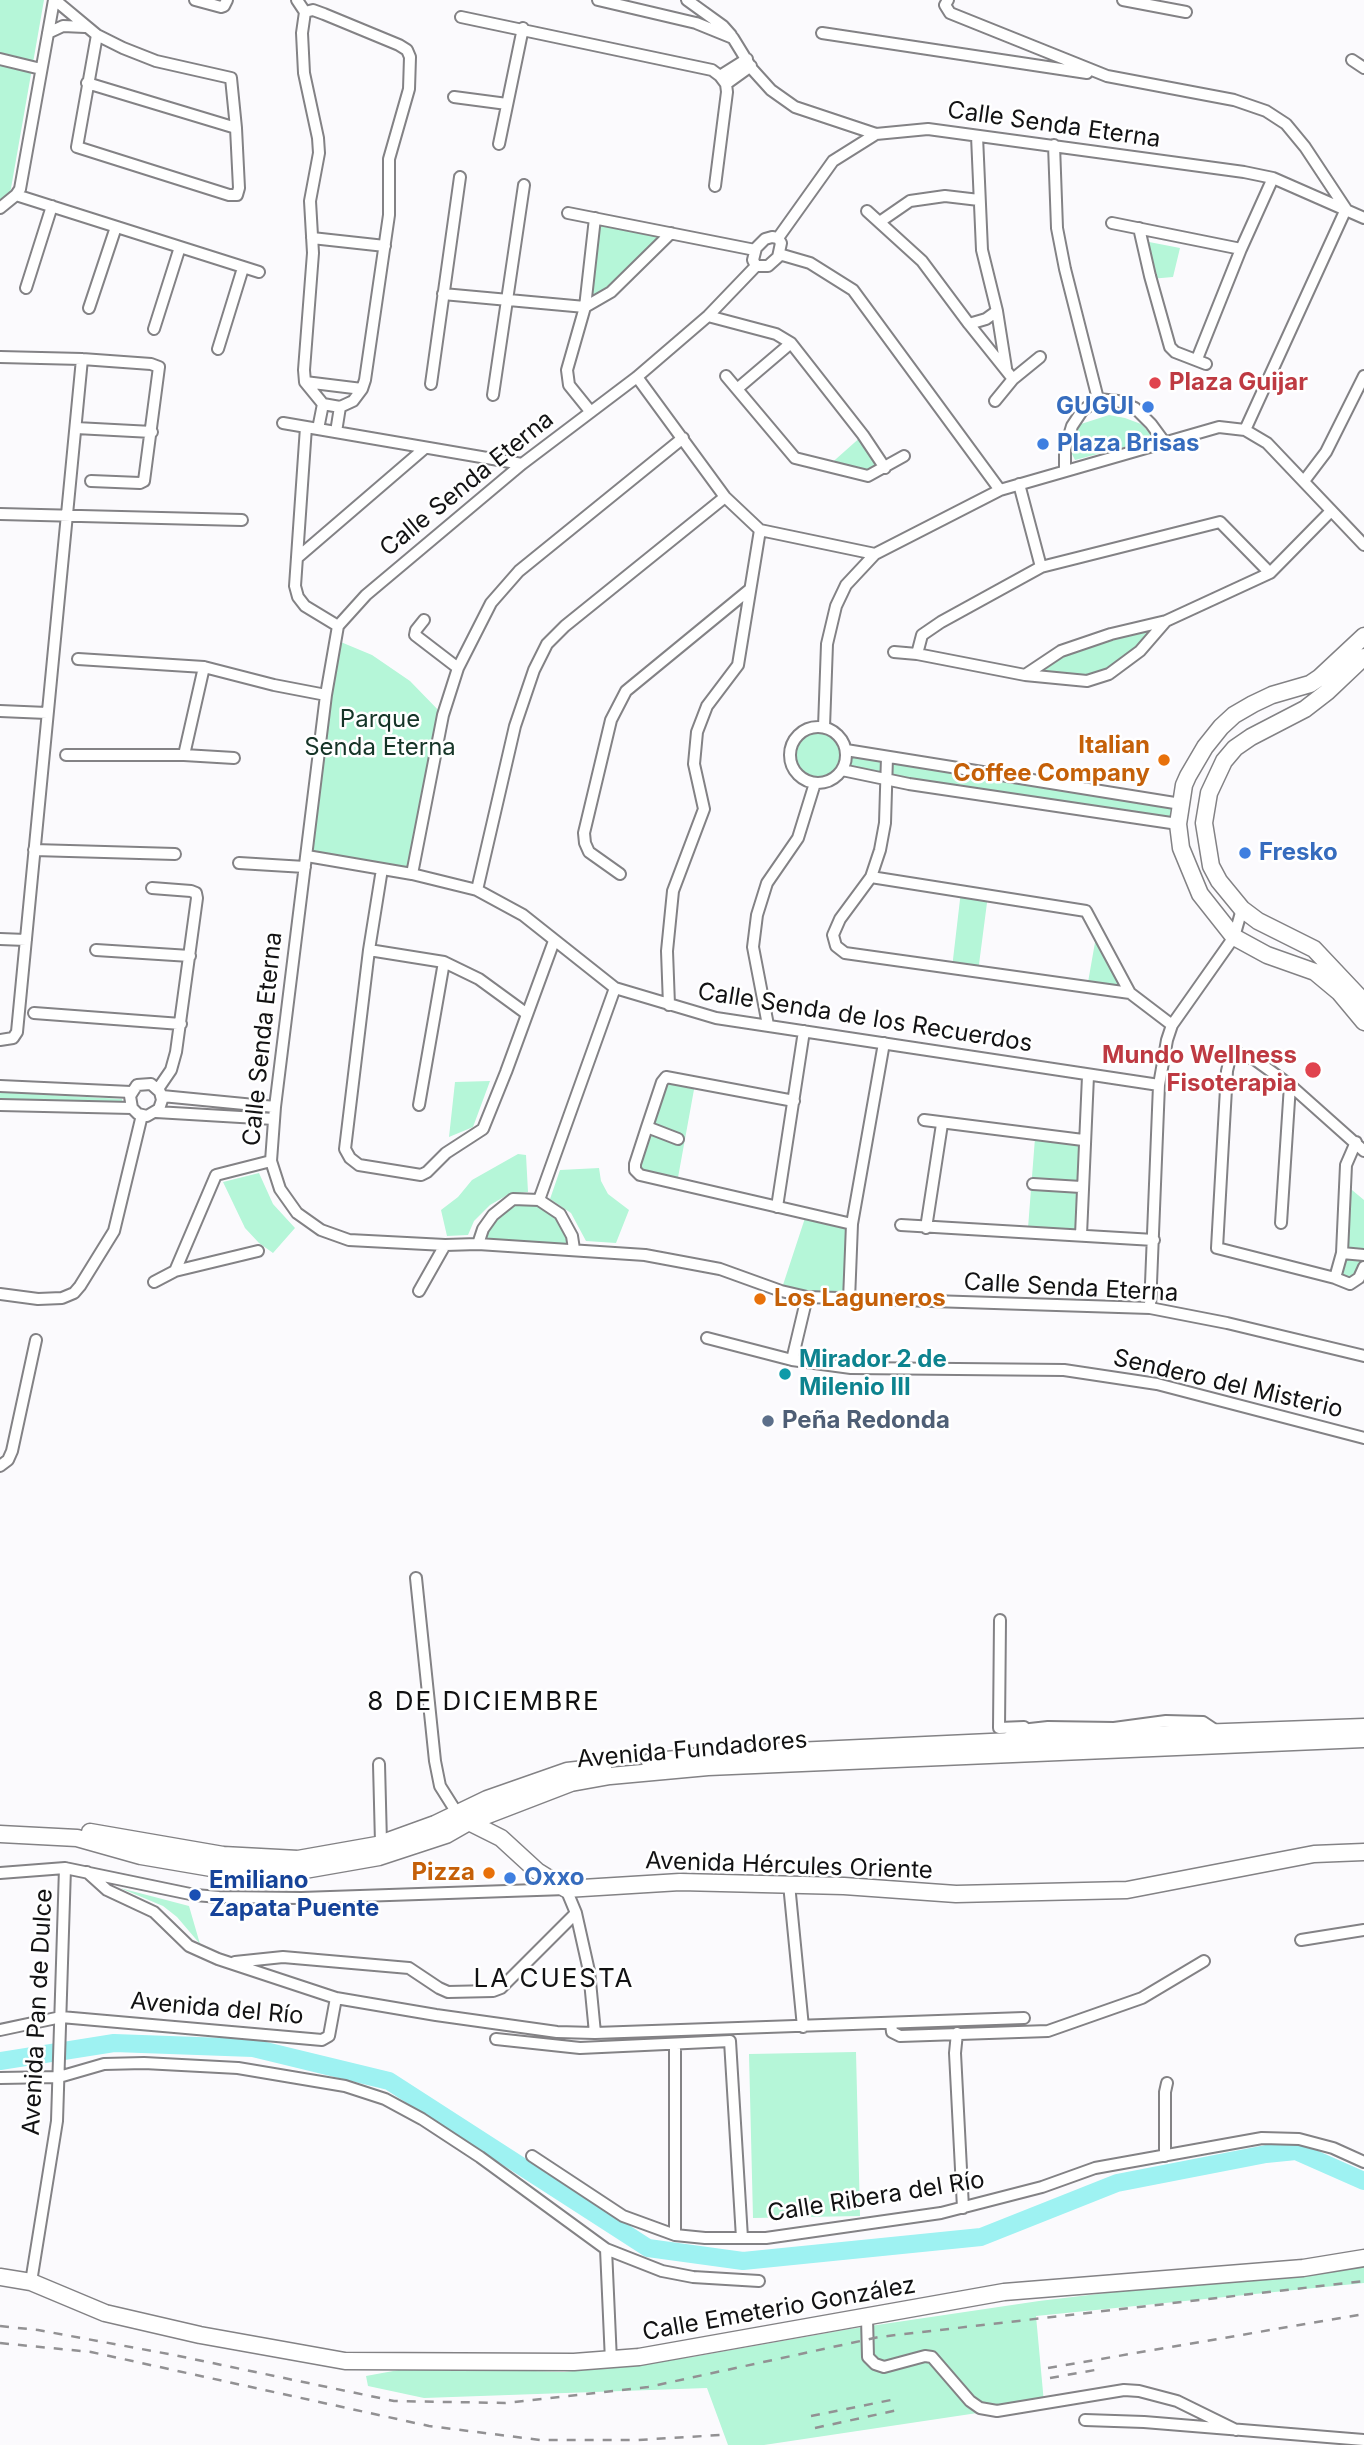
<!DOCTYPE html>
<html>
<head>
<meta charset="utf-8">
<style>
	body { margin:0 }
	canvas { display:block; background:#fbfafd }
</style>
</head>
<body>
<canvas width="1364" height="2445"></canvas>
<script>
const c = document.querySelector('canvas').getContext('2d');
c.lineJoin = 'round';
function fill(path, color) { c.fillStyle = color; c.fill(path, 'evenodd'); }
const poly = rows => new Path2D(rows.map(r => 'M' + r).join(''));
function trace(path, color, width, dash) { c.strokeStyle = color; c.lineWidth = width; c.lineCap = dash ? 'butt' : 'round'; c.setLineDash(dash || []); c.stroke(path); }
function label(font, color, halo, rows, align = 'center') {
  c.font = font + ' Inter,sans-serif'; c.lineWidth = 5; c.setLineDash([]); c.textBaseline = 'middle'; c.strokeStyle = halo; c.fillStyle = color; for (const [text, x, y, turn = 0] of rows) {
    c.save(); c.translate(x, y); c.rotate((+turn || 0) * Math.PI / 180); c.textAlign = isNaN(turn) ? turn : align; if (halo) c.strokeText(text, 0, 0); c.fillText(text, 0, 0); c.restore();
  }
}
const green = poly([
	[0,0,44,0,10,194,0,201],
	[595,218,671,233,611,292,585,307],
	[1144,241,1180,248,1173,277,1150,279],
	[1109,415,1125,418,1141,424,1155,439,1075,460,1071,452,1075,432,1081,424],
	[863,435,885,468,868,476,827,467],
	[1166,621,1140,651,1087,681,1025,675,1061,651],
	[336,640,372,655,410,681,443,715,412,874,307,856],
	[814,727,824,727,839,734,846,750,1181,804,1178,824,842,770,829,781,815,783,803,778,795,772,791,763,790,753,792,744,797,735],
	[961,891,988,895,978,972,952,968],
	[1097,931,1130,993,1087,988],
	[490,1081,473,1127,449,1137,455,1082],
	[662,1082,695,1084,677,1183,640,1175,635,1164],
	[0,1092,122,1099,123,1105,0,1099],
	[1035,1138,1081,1144,1078,1230,1028,1228],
	[518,1154,526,1155,528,1192,509,1194,490,1205,474,1221,468,1235,447,1236,441,1210,458,1197,472,1180],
	[599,1168,601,1181,608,1194,629,1210,616,1243,586,1241,571,1213,550,1199,560,1170],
	[259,1173,273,1204,295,1228,273,1253,259,1243,245,1228,223,1182],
	[1346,1185,1364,1200,1364,1267,1359,1278,1335,1278],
	[513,1199,539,1200,560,1214,574,1249,478,1244,483,1229],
	[806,1215,852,1224,849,1300,781,1291],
	[120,1888,189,1906,200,1944,177,1917,163,1906],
	[856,2052,860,2216,753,2218,749,2054],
	[1364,2266,1364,2283,1036,2316,1044,2403,764,2445,728,2445,707,2388,424,2398,368,2386,366,2376,415,2367,564,2372,692,2357,850,2329,1039,2301,1207,2281]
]);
const river = poly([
	[0,2061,114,2043,253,2048,389,2081,648,2248,743,2261,981,2237,1117,2183,1266,2154,1296,2151,1364,2181]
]);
const street = poly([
	[55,0,97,35,123,48,156,61,231,78,236,128,239,188,237,195,229,195,77,147,97,35],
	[195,0,221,7,224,6,227,0],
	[297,0,305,12,302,33,304,73,318,138,319,153,310,201,313,253,304,370,305,382,323,404,340,407,353,401,362,389,365,380,389,215,389,159,409,89,410,57,407,50,399,45,324,14,313,10,305,12],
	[598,0,696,23,733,38,752,69,771,90,795,107,876,134],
	[687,0,723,26,731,35],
	[948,0,945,5,950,13,1107,76,1234,100,1266,111,1286,124,1305,147,1346,209,1245,430],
	[1123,0,1186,12],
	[461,17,712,70,720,76,726,84,727,92,715,186],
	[48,33,63,26,85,27],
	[822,33,1087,73],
	[0,59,41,69],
	[1352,60,1364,68],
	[720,76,747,59],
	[87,83,236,128],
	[726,84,751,66],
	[454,97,507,104],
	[977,136,982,250,997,311,1006,368],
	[499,144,523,28],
	[1054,145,1057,228,1065,269,1098,399],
	[16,195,259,272],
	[0,208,16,195,20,189,54,0],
	[867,211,922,261,969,324,1013,379],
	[568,213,755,250],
	[881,221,910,201,945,196,979,200],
	[1112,223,1241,249],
	[1139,228,1150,276,1170,347,1175,352,1206,364],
	[772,237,778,238,781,243,778,257,768,266,756,266,753,260,756,248,765,239,772,237],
	[312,238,385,246],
	[778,238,833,161,876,134,928,129,1244,172,1273,178,1364,218],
	[779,254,810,263,853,290,1000,490],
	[756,266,708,316,637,377,522,464,366,595,338,626,326,695,275,1107,271,1161,280,1189,297,1213,321,1230,349,1240,445,1245,478,1244,645,1255,720,1269,781,1291,807,1297,1150,1308,1227,1323,1364,1356],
	[26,288,52,206],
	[443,294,585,307],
	[585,307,611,292,671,233],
	[89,308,116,227],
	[708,316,776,334,791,343,863,435,885,468],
	[969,324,986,319,997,311],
	[154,329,180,247],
	[218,349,243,268],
	[0,357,82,359,151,364,159,367,144,481,140,483,91,481],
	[1197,359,1241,249,1273,178],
	[726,376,795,458,868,476,904,456],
	[637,377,725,497,760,530,875,554],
	[305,382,362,389],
	[431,384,460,177],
	[737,389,791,343],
	[493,395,524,185],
	[995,401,1013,379,1040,357],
	[590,411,569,385,567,370,585,307,595,218],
	[283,423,522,464],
	[306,427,295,586,298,597,305,606,338,626],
	[76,428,152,432],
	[318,429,323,404],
	[336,432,340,407],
	[1065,471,1065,449,1072,426,1082,411,1098,399,1118,401,1135,408,1151,424,1165,443],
	[1304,481,1326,452,1364,376],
	[1019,484,1041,567],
	[0,514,242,520],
	[297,558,425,448],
	[424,620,416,630,415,635,458,668],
	[894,652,917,654,1025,675,1087,681,1109,674,1140,651,1166,621],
	[917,654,922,635,941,622,1041,567,1220,522,1270,573],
	[78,659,204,667,274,685,326,695],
	[1025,675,1061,651,1111,634,1166,621,1270,573,1331,511],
	[0,711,47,713],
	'790 755a28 28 0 1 1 56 0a28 28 0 1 1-56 0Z',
	[824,727,827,644,836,606,846,585,875,554,1000,490,1219,427,1245,430,1267,443,1364,545],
	[846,750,1181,804],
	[66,755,184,755,234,758],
	[184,755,204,667],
	[887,757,885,823,880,850,871,877,840,919,833,935,836,946,845,953,1130,993],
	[842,770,909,784,1178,824],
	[34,850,175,854],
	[307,856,412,874,477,890,523,915,615,988,716,1018,1159,1085],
	[239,863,305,867],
	[382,869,369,950,345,1149,350,1158,359,1165,421,1175,427,1172,446,1153,483,1129,506,1072,554,941],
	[412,874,443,715,458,668,491,603,519,571,683,438],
	[620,874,589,852,585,843,584,833,611,720,626,691,749,590],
	[871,877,1086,911,1130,993,1172,1025],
	[152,888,191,891,196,893,197,898,176,1052,171,1070,158,1089],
	[477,890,515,726,534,670,547,644,565,626,725,497],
	[0,939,26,940],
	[96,950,190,956],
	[369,950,444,962,479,979,527,1014],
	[669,1005,667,951,673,891,704,809,694,764,697,732,707,706,738,665,760,530],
	[34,1013,181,1024],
	[768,1025,753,947,757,915,767,883,798,838,815,783],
	[0,1040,13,1038,17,1032,82,359],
	[0,1086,131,1092],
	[162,1096,275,1107],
	[794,1101,666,1077,662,1082,647,1127,635,1164,635,1170,640,1175,852,1224],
	[0,1105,132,1108,138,1114,147,1116,159,1109,162,1100,160,1092,151,1084,137,1085,130,1096,132,1108],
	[419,1105,444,962],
	[156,1112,274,1119],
	[924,1120,1083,1140],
	[647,1127,678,1139],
	[1364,1151,1290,1085,1254,1059,1239,1054,1230,1058,1227,1071,1217,1248,1335,1278,1350,1284,1359,1278,1364,1267],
	[1033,1184,1081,1187],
	[539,1200,615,988],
	[777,1207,804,1031],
	[1281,1223,1290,1085],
	[901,1225,1154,1240],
	[926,1228,942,1124],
	[1081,1235,1088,1076],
	[478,1244,483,1229,493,1215,513,1199,539,1200,560,1214,572,1236,574,1249],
	[1342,1253,1364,1255],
	[175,1271,216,1175,271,1161],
	[1335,1278,1342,1253,1346,1165,1356,1142],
	[154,1282,175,1271,258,1251],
	[419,1291,445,1245],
	[0,1294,38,1299,62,1298,74,1293,80,1286,114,1231,142,1115],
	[849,1300,852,1224,884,1043],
	[1150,1308,1159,1085,1167,1040,1172,1025,1234,937,1242,909],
	[707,1338,792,1360,851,1368,1064,1370,1157,1384,1364,1438],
	[792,1360,807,1297],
	[0,1466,8,1460,12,1451,36,1340],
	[416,1578,435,1761,440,1786,457,1813],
	[1000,1620,999,1728,1024,1727],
	[1004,1740,1021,1730,1048,1727,1114,1728,1166,1721,1203,1722,1218,1732],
	[379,1764,381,1843],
	[87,1872,107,1890,154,1912,189,1946,218,1959,336,1998,436,2015,557,2032,595,2033,1024,2018],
	[0,1873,65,1868,195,1895,219,1897,301,1898,566,1889,576,1913,589,1971,595,2033],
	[789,1884,803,2027],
	[1301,1940,1364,1930],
	[235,1962,283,1957,409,1968,439,1988,448,1992,493,1991,501,1988,576,1913],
	[891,2023,892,2032,900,2036,1048,2031,1142,1998,1204,1961],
	[0,2030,61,2017,322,2040,329,2036,336,1998],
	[957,2033,955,2053,963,2208],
	[496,2039,580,2048,730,2041,742,2238],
	[0,2078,59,2077,104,2064,144,2063,238,2068,345,2086,385,2099,422,2119,480,2157,606,2249,662,2271,693,2277,759,2281],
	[532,2156,623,2216,675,2235,705,2238,766,2238,941,2213,1042,2187,1095,2168,1262,2138,1299,2139,1333,2148,1364,2162],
	[1165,2156,1165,2092,1167,2083],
	[675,2235,675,2044],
	[606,2249,611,2361],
	[31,2282,57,2121,65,1868],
	[867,2318,868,2357,875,2364,884,2367,925,2356,932,2357,970,2401,980,2408,997,2411,1124,2390,1139,2391,1177,2401,1236,2430],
	[1085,2420,1144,2422,1364,2440]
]);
const secondary = poly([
	[1364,636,1319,678,1310,684,1272,695,1253,704,1234,715,1221,727,1205,747,1188,776,1184,785,1178,824,1181,848,1200,894,1234,937,1267,955,1315,972,1339,992,1364,1022],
	[1364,657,1327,692,1305,709,1251,737,1235,748,1224,761,1209,793,1204,823,1211,866,1219,881,1242,909,1258,921,1314,949,1364,1002],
	[650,1762,709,1755,1142,1735,1364,1727],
	[463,1819,501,1838,537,1871,566,1889,680,1882,844,1886,956,1894,1127,1890,1314,1854,1364,1852],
	[90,1832,223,1855,298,1859,377,1845,435,1824,487,1799,567,1771,603,1767],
	[0,1834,77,1838,141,1856,223,1870,299,1871,379,1857,446,1835,467,1823,571,1783,610,1776,708,1767,1364,1739],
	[0,2277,31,2282,105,2313,200,2335,345,2361,574,2362,639,2357,1004,2292,1303,2268,1364,2258]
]);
const rail = poly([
	[0,2326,38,2330,174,2355,394,2401,505,2403,648,2387,879,2337,1364,2281],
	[0,2343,91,2352,429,2426,540,2440,638,2440,720,2435],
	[1048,2368,1364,2314],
	[1050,2378,1095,2370],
	[811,2416,896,2399],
	[815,2428,898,2410]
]);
const markers = [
	[1155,383,7,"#e0444e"],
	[1148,407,7,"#3f7fe0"],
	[1043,444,7,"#3f7fe0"],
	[1164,760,7,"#e8710a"],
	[1245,853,7,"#3f7fe0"],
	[1313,1070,9,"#e0444e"],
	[760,1299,7,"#e8710a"],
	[785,1374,7,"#0f9aa8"],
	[768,1421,7,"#5c6f8a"],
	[489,1873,7,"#e8710a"],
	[510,1878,7,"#3f7fe0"],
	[195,1895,7,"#1a4fb4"]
];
const streetNames = [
	["Calle Senda Eterna",1054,125,8],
	["Calle Senda Eterna",467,484,-39],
	["Calle Senda de los Recuerdos",865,1018,9],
	["Calle Senda Eterna",263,1039,-84],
	["Calle Senda Eterna",1071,1288,3],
	["Sendero del Misterio",1228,1384,13],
	["Avenida Fundadores",692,1750,-5],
	["Avenida Hércules Oriente",789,1866,2],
	["Avenida del Río",217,2009,5],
	["Avenida Pan de Dulce",38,2012,-87],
	["Calle Ribera del Río",876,2197,-9],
	["Calle Emeterio González",779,2309,-10]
];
const healthNames = [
	["Plaza Guijar",1169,383],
	["Mundo Wellness",1297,1056,"right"],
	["Fisoterapia",1297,1084,"right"]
];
const shopNames = [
	["GUGUI",1134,407,"right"],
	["Plaza Brisas",1057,444],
	["Fresko",1259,853],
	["Oxxo",524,1878]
];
const parkNames = [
	["Parque",380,720],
	["Senda Eterna",380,748]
];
const foodNames = [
	["Italian",1150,746],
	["Coffee Company",1150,774],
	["Los Laguneros",774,1299,"left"],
	["Pizza",475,1873]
];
const cultureNames = [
	["Mirador 2 de",799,1360],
	["Milenio III",799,1388]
];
const serviceNames = [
	["Peña Redonda",782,1421]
];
const transitNames = [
	["Emiliano",209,1881],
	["Zapata Puente",209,1909]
];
const neighbourhoodNames = [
	["8 DE DICIEMBRE",484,1702],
	["LA CUESTA",554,1979]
];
fill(green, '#b5f6d8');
trace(river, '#9ef2f2', 18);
trace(street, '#838285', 14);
trace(secondary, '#838285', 19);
trace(street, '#fff', 10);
trace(secondary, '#fff', 16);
trace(rail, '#929193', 2.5, [9, 9]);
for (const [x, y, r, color] of markers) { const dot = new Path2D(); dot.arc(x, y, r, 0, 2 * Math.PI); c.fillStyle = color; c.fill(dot); trace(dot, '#fff', 2.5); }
label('24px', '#121213', '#fff', streetNames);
label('bold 24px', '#be3a42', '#fff', healthNames, 'left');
label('bold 24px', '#366cbe', '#fff', shopNames, 'left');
label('24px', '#153427', '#fff', parkNames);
label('bold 24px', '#c56008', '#fff', foodNames, 'right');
label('bold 24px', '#0d838f', '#fff', cultureNames, 'left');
label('bold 24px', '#4e5e75', '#fff', serviceNames, 'left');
label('bold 24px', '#164399', '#fff', transitNames, 'left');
c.letterSpacing = '2px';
label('26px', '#121213', '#fff', neighbourhoodNames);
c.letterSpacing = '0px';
</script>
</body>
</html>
